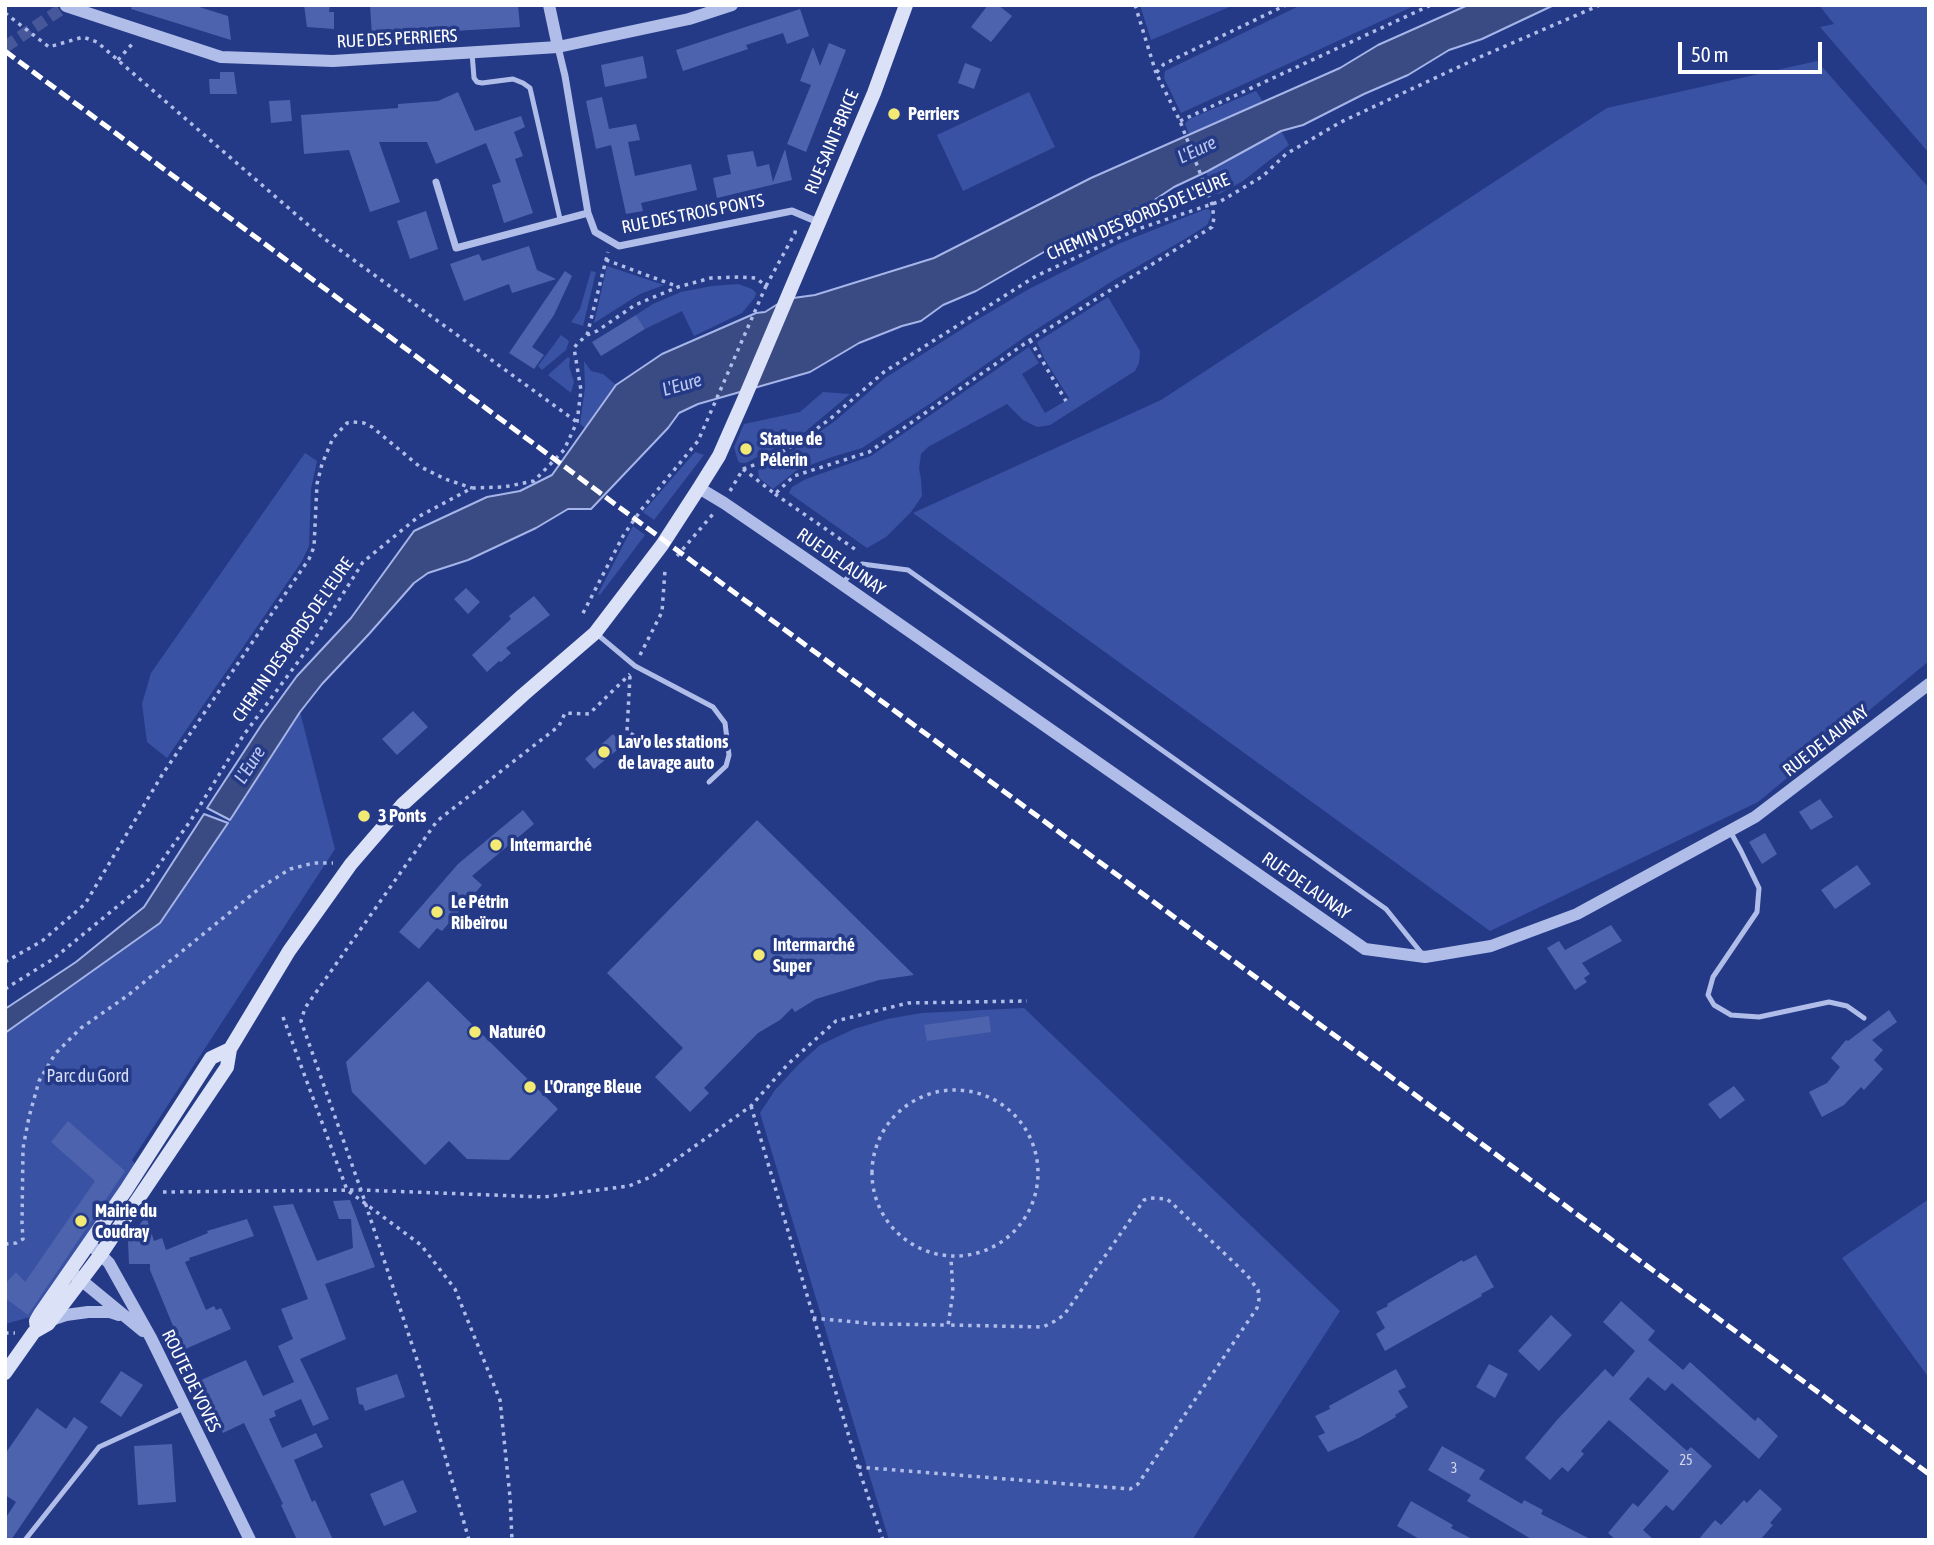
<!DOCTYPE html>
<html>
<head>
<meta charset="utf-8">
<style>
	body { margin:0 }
	#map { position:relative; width:1934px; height:1545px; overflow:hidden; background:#253a87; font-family:"Asap Condensed",sans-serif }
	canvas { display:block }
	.frame { position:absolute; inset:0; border:7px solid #fff; pointer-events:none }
	.scale { position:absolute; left:1678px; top:42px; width:144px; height:32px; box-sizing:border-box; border:4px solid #fff; border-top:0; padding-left:9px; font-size:21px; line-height:24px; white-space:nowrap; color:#fff; -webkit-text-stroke:5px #253a87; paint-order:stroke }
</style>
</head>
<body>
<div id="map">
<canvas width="1934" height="1545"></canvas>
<div class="frame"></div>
<div class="scale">50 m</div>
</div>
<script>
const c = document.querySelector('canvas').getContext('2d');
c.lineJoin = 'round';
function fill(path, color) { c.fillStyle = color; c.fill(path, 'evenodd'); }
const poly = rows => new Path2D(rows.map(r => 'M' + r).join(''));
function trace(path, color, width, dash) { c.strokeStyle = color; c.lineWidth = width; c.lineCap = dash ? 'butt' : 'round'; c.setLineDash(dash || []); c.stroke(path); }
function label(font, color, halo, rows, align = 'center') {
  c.font = font + ' "Asap Condensed",sans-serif'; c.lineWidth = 7; c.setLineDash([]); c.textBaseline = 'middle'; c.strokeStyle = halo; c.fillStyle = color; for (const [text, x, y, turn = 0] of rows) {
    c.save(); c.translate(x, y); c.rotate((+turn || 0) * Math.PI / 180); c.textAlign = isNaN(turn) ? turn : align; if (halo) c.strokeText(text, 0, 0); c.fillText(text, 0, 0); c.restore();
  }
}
const green = poly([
	[1140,5,1234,5,1151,40],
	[1301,5,1416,5,1181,113,1164,78,1165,71],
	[1819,5,1929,5,1929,153,1820,27,1834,24],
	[1817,61,1929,188,1929,661,1758,802,1490,931,913,513,1161,400,1607,108],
	[1256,91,1263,102,1189,134,1185,124,1189,119],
	[1029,92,1055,147,963,191,937,135],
	[1281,131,1289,145,1243,181,1219,194,1214,193,1206,172],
	[1206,209,1210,210,1211,216,1207,225,1185,239,1114,280,1026,336,931,403,862,448,832,457,797,470,773,489,759,478,758,471,762,467,784,457,835,421,885,378,970,324,1029,289,1118,244],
	[607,266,664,285,640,294,594,323],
	[591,271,596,272,583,326,571,322,580,309],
	[738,284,752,289,756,293,755,297,742,313,694,336,682,311,645,329,636,315,653,304,681,292,712,286],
	[1108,297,1140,351,1139,363,1135,371,1050,425,1037,427,1023,420,1007,404,928,447,921,454,919,469,921,479,922,496,911,512,886,537,867,548,789,493,792,487,806,479,871,456,1029,347,1039,363,1022,374,1045,413,1062,403,1069,398,1045,360,1037,342],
	[561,335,569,341,566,350,542,370,538,366],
	[568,357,570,359,569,366,574,382,571,393,548,375],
	[584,361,591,371,603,374,616,385,585,428,580,424,585,388],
	[823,392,850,394,805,432,746,463,741,463,738,461,734,447,744,424,800,412],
	[695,452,704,455,654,520,643,512],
	[305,453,317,461,311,489,309,546,302,561,167,758,147,742,142,704,151,673],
	[633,526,645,535,600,595,598,594],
	[300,712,335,849,132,1160,142,1173,34,1316,5,1324,5,1033,160,923],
	[1024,1008,1340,1311,1192,1540,889,1540,760,1113,775,1090,797,1066,820,1045,854,1029,887,1019,922,1013],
	[1929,1199,1929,1378,1842,1258]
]);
const water = poly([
	[1468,5,1554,5,1482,39,1449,50,1408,75,1364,94,1303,125,1281,131,1208,171,1174,187,1153,201,1070,237,976,291,943,305,921,321,902,326,859,343,810,372,698,404,679,413,668,428,591,509,568,509,536,528,468,560,428,573,414,583,369,634,322,684,300,712,230,820,207,808,262,724,297,676,351,618,414,531,487,497,520,491,552,475,616,385,662,354,756,313,765,312,786,299,815,295,934,258,1091,178,1340,68,1378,45,1468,5],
	[204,814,228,823,160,923,5,1033,5,1009,76,962,144,907,204,814]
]);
const building = poly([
	[132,5,193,5,228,16,231,40,131,9],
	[304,5,330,5,329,12,334,12,334,29,307,27],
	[518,5,520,27,372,36,370,6],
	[988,5,998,5,1012,16,991,42,971,27],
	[800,9,809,36,787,44,783,33,746,45,748,49,683,71,676,50],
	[829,43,846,50,806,152,787,144,811,85,800,81,813,47,820,66],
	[643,56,647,78,605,87,601,65],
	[965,63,981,69,974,89,958,83],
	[220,72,234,72,237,94,210,94,209,79,220,79],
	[458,92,475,131,521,116,525,127,514,132,523,156,515,159,533,213,504,223,492,185,501,182,486,143,436,164,427,142,379,142,400,202,370,212,349,150,304,154,301,115,398,108,398,104,438,101],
	[602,97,609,129,636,124,640,140,628,142,635,176,691,164,697,190,641,203,643,211,626,214,611,145,596,149,586,101],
	[290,100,292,121,271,123,269,101],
	[785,149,792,180,717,198,713,178,731,174,727,155,753,151,757,167,769,164,773,182],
	[426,211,438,249,410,259,397,221],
	[529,246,537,270,556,279,512,293,509,284,464,301,450,264,479,254,482,261],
	[565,271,572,276,554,315,532,347,544,355,534,369,509,353],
	[636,315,645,329,601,356,592,342],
	[466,588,480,602,468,614,454,599],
	[534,596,550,615,506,648,511,653,501,662,499,661,487,672,472,655,511,619,509,616],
	[413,711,428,727,397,755,382,739],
	[613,734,623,745,594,769,585,759],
	[1820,799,1833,817,1811,830,1799,812],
	[523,810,534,824,472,876,482,885,442,931,437,928,419,949,399,932,458,864],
	[757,820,914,975,879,980,816,999,795,1012,792,1008,780,1020,758,1033,704,1088,709,1093,690,1112,655,1077,683,1048,607,973],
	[1765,833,1777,854,1762,864,1749,842],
	[1857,865,1871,884,1835,909,1821,890],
	[1611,925,1622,941,1582,963,1590,974,1584,978,1587,982,1575,990,1547,948,1559,941,1565,950],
	[428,981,558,1109,509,1160,467,1159,449,1141,425,1165,352,1092,346,1062],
	[1889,1010,1897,1022,1872,1040,1883,1050,1874,1060,1883,1069,1864,1090,1861,1087,1844,1105,1822,1117,1809,1092,1827,1083,1840,1067,1831,1058,1846,1040,1848,1041],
	[989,1016,991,1032,927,1041,924,1025],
	[1734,1086,1745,1100,1720,1119,1708,1104],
	[68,1121,125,1171,28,1315,5,1298,5,1284,16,1272,25,1282,95,1181,51,1142],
	[350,1200,375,1267,325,1284,346,1339,300,1359,329,1419,313,1426,301,1399,274,1411,276,1416,269,1419,282,1448,316,1433,323,1447,294,1460,312,1502,315,1500,333,1540,297,1540,281,1505,283,1504,244,1423,223,1433,199,1381,246,1360,263,1396,294,1382,278,1346,293,1339,281,1309,308,1299,273,1206,293,1204,317,1261,353,1248,351,1219,339,1219,333,1201],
	[146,1216,154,1241,162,1238,166,1250,208,1233,207,1231,247,1219,254,1236,189,1258,190,1260,185,1262,206,1310,214,1306,216,1310,221,1308,231,1329,183,1350,150,1270,150,1264,129,1264,128,1241],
	[1476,1255,1494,1287,1481,1294,1482,1296,1385,1351,1376,1334,1385,1328,1376,1312,1388,1306,1387,1304,1426,1281,1462,1260,1463,1262],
	[1621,1301,1655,1331,1648,1340,1683,1370,1690,1362,1755,1421,1758,1417,1778,1436,1759,1459,1672,1383,1665,1391,1648,1377,1629,1399,1687,1451,1691,1447,1712,1466,1673,1511,1666,1505,1643,1530,1654,1540,1616,1540,1608,1533,1633,1503,1638,1507,1669,1471,1609,1420,1581,1451,1584,1454,1568,1472,1562,1467,1550,1480,1525,1458,1557,1420,1605,1369,1613,1377,1635,1351,1603,1322],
	[1551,1315,1572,1335,1539,1371,1518,1351],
	[1489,1364,1508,1374,1495,1398,1476,1387],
	[1396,1369,1406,1387,1398,1391,1408,1407,1395,1415,1396,1417,1359,1438,1328,1452,1318,1436,1325,1433,1315,1416,1330,1409,1329,1406],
	[121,1371,143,1385,121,1417,100,1402],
	[397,1374,405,1397,365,1411,363,1405,359,1404,356,1388],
	[37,1408,66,1429,74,1417,88,1427,11,1540,5,1540,5,1519,16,1502,5,1495,5,1454],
	[172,1444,176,1502,138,1505,134,1446],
	[1442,1446,1485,1470,1479,1479,1522,1504,1524,1500,1543,1510,1541,1514,1592,1540,1533,1540,1467,1501,1471,1495,1428,1470],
	[403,1480,417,1512,384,1526,370,1494],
	[1760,1489,1782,1509,1770,1523,1773,1525,1760,1540,1698,1540,1715,1520,1721,1525,1744,1500,1747,1503],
	[1411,1501,1453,1525,1451,1528,1474,1540,1421,1540,1397,1526]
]);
const tertiaryTunnel = poly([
	[5,47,66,6]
]);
const path = poly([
	[1135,5,1156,73],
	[5,13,49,47,83,37,97,42,322,237,577,422],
	[118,60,133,43],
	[1180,121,1431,5],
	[606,260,676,286],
	[766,286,795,233,796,226],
	[587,335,608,252],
	[1030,340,1066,401],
	[743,469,770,459,797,443,830,419,884,372,1036,276,1138,229,1221,201,1263,176,1286,154,1341,122,1480,57,1600,5],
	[743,469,775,494,794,476,869,452,1030,340,1212,227,1214,218,1212,204,1180,121,1156,73,1164,64,1286,5],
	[730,491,743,469],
	[775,494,859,552],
	[677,556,713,514],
	[640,655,662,612,665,570],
	[630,676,627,731,646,743],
	[5,962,42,941,85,904,162,775,309,559,314,547,317,484,322,464,333,438,347,423,353,422,364,423,372,427,419,466,445,479,472,488],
	[5,989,53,959,146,883,191,820,243,736,312,643,363,562,418,517,472,488,504,487,534,481,564,450,577,422,581,390,574,348,577,344,587,335,597,331,635,305,678,287,711,278,740,277,756,278,766,286,698,441,641,510,623,536,581,617],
	[283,1017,347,1190,421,1245,455,1289,500,1400,510,1497,512,1540],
	'872 1173a83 83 0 1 1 166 0a83 83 0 1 1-166 0Z',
	[751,1106,858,1467,883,1540],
	[163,1192,361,1190,544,1197,629,1186,653,1176,751,1106,788,1064,836,1021,908,1003,1027,1001],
	[5,1244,16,1243,23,1239,22,1224,23,1148,29,1117,39,1081,55,1054,81,1028,127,996,260,888,290,869,314,863,333,863],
	[813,1318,875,1324,948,1325,953,1293,951,1259],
	[5,1333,15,1333],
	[858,1467,1130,1489,1138,1484,1257,1308,1259,1299,1258,1290,1247,1275,1176,1207,1167,1199,1151,1198,1144,1200,1064,1315,1055,1321,1043,1327,948,1325],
	[469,1540,422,1375,361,1190,301,1021,305,1008,437,821,559,726,565,713,589,714,630,674]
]);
const service = poly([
	[472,53,474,78,477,82,482,83,513,79,523,83,530,88,560,219],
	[842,583,862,564,908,570,1386,909,1423,955],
	[598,635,635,666,713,707,725,723,729,755,726,766,709,782],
	[1730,831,1741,851,1759,888,1757,912,1713,977,1708,995,1714,1005,1731,1015,1759,1017,1829,1002,1847,1006,1864,1018],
	[25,1540,99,1447,184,1408]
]);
const minor = poly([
	[558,47,565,76,588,213,595,232,619,246,792,211,818,222],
	[436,182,456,248,588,213]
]);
const tertiary = poly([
	[549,5,558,47],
	[66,6,221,57,333,61,558,47,689,19,732,5],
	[699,488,724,503,803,557,1365,949,1425,957,1491,946,1577,914,1755,817,1929,684],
	[94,1248,109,1263,151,1338,250,1540],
	[70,1271,143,1331],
	[48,1318,51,1320,66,1315,88,1312,110,1312,119,1315]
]);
const secondary = poly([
	[37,1330,36,1321,40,1314,126,1190,211,1058,230,1049],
	[5,1373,34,1332,48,1324,101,1254,227,1067,230,1049,289,951,351,864,402,805,523,695,595,633,662,545,699,488,719,456,745,397,874,93,906,5]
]);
const rail = poly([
	[5,51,693,562,1929,1474]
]);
const markers = [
	[894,114,7,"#f2ea75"],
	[746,449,7,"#f2ea75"],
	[604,752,7,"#f2ea75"],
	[364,816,7,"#f2ea75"],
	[496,845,7,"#f2ea75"],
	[437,912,7,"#f2ea75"],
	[759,955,7,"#f2ea75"],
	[475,1032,7,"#f2ea75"],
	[530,1087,7,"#f2ea75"],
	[81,1221,7,"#f2ea75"]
];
const numberNames = [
	["25",1686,1461],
	["3",1454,1469]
];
const streetNames = [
	["RUE DES PERRIERS",397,39,-3],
	["RUE SAINT-BRICE",832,142,-67],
	["RUE DES TROIS PONTS",693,214,-11],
	["CHEMIN DES BORDS DE L'EURE",1138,217,-23],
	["RUE DE LAUNAY",841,562,35],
	["CHEMIN DES BORDS DE L'EURE",293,640,-55],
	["RUE DE LAUNAY",1826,741,-38],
	["RUE DE LAUNAY",1306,886,35],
	["ROUTE DE VOVES",191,1381,64]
];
const poiNames = [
	["Perriers",908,114],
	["Statue de",760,439],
	["Pélerin",760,460],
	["Lav'o les stations",618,742],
	["de lavage auto",618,763],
	["3 Ponts",378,816],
	["Intermarché",510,845],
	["Le Pétrin",451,902],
	["Ribeïrou",451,923],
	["Intermarché",773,945],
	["Super",773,966],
	["NaturéO",489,1032],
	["L'Orange Bleue",544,1087],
	["Mairie du",95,1211],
	["Coudray",95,1232]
];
const parkNames = [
	["Parc du Gord",88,1076]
];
const waterNames = [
	["L'Eure",1197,150,-25],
	["L'Eure",682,385,-16],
	["L'Eure",250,765,-57]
];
fill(green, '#3a52a3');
fill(water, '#3a4a82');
trace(water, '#a5b5e9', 2);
fill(building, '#4e63ae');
trace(tertiaryTunnel, '#465899', 12, [12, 6]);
trace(path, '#b0bde9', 3.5, [3.5, 5]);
trace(service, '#b0bde9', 5);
trace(minor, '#b0bde9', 7);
trace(tertiary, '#b0bde9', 12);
trace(secondary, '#dbe1f7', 14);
trace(rail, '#fff', 5, [12, 5]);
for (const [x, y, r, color] of markers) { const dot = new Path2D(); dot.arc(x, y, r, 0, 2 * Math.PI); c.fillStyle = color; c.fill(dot); trace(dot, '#253a87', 2.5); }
label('14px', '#d3d8eb', null, numberNames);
label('18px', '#fff', '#253a87', streetNames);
label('bold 18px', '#fff', '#253a87', poiNames, 'left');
label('18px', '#d4dcf7', '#253a87', parkNames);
label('italic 19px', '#bcc8f0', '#253a87', waterNames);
</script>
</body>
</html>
